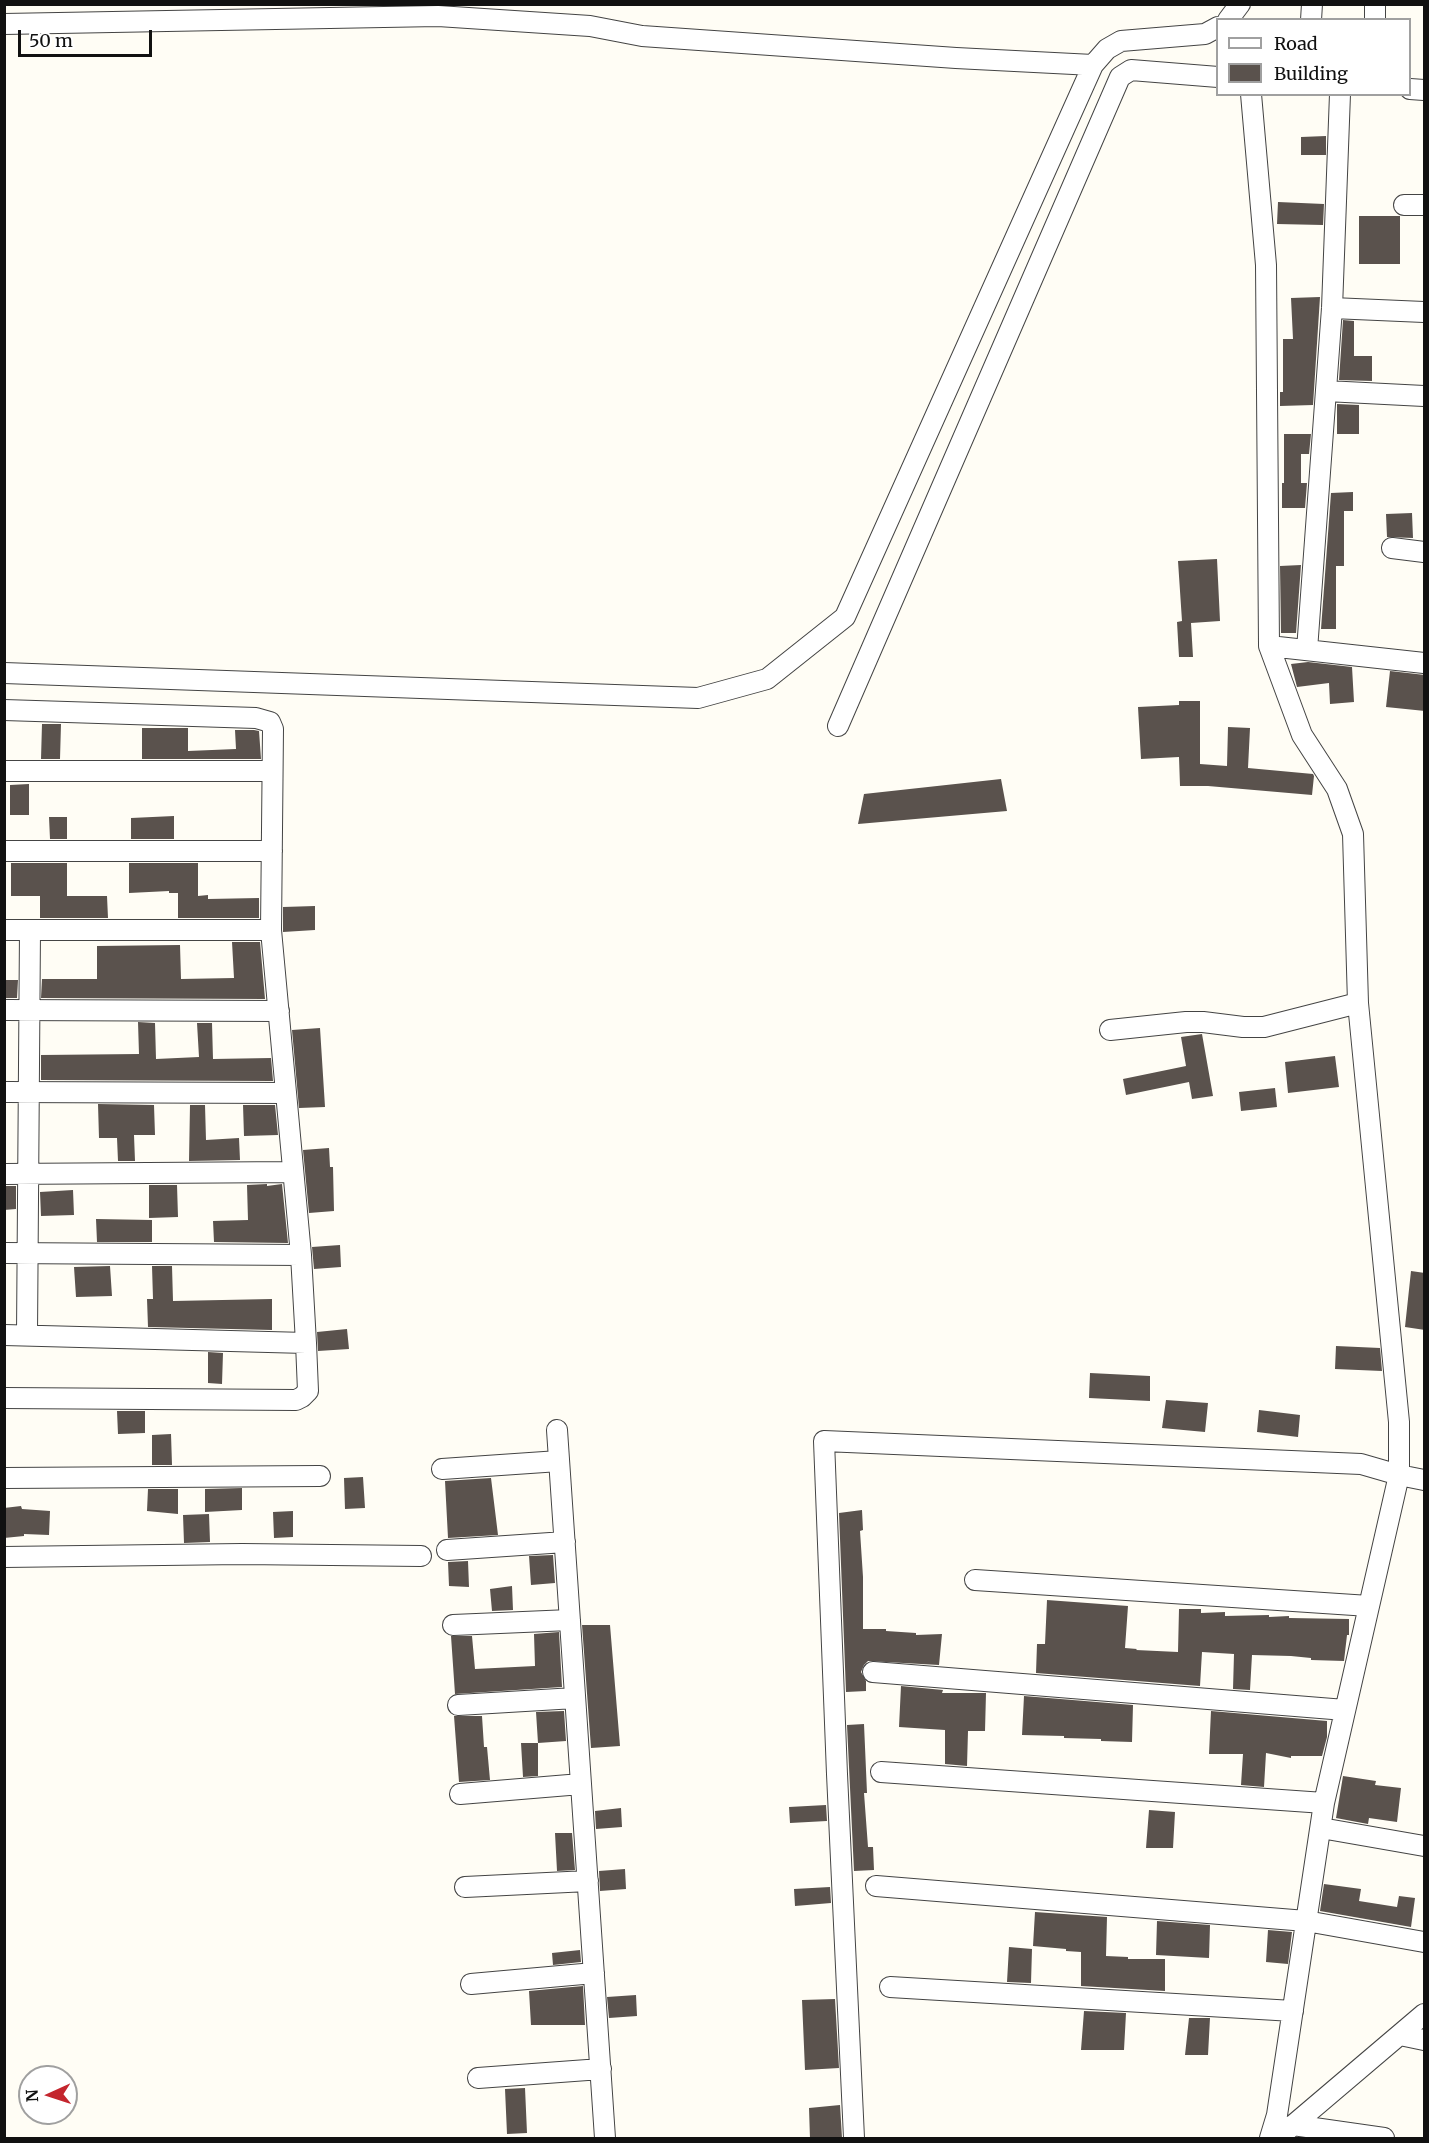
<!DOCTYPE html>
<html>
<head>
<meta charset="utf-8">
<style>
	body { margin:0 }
	#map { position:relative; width:1429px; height:2143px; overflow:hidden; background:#fffdf5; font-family:Merriweather,serif }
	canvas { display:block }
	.frame { position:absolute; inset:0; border:6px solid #111; pointer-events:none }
	.legend { position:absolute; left:1216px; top:18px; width:195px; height:78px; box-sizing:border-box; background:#fff; border:2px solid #a0a0a0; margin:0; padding:8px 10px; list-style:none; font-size:18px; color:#111 }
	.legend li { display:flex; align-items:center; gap:12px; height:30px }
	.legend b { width:30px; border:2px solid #a0a0a0 }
	.north { position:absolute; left:18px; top:2065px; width:60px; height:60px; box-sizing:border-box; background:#fff; border:2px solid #a0a0a0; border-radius:50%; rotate:267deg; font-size:16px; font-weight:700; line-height:24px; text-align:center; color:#111 }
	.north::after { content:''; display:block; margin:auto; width:21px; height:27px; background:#c4262e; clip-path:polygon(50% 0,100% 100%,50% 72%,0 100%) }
	.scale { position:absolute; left:18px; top:30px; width:134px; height:27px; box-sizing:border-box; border:3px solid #111; border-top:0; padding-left:8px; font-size:18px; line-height:21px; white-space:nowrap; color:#111; -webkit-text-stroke:4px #fff; paint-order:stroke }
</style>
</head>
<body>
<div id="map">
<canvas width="1429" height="2143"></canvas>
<div class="frame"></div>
<ul class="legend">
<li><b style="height:8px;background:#fff"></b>Road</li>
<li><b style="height:16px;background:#5a524d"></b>Building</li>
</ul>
<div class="north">N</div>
<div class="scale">50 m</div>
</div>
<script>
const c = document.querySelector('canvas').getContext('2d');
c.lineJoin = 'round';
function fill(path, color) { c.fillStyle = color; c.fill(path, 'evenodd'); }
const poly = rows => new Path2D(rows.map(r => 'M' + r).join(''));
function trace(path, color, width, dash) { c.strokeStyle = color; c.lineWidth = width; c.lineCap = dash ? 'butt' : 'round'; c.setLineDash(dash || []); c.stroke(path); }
const building = poly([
	[1326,136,1326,155,1301,155,1301,137],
	[1278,202,1324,204,1323,225,1277,224],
	[1359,216,1400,216,1400,264,1359,264],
	[1320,297,1313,405,1280,406,1280,392,1283,392,1283,339,1293,339,1291,298],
	[1343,320,1354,321,1354,356,1372,356,1372,381,1339,380],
	[1337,404,1359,405,1359,434,1337,434],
	[1284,434,1311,434,1309,454,1301,454,1301,483,1307,483,1305,508,1282,508,1282,483,1284,483],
	[1353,492,1353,511,1344,511,1344,566,1336,566,1336,629,1321,629,1331,493],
	[1412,513,1413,538,1387,537,1386,514],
	[1217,559,1220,621,1191,623,1193,657,1179,657,1177,622,1182,621,1178,561],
	[1301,565,1296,633,1281,633,1280,566],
	[1308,662,1352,667,1354,702,1330,704,1329,683,1297,687,1291,664],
	[1390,671,1425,675,1425,711,1386,707],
	[1179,701,1200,701,1200,764,1227,766,1228,727,1250,728,1248,768,1313,774,1314,776,1312,795,1208,786,1180,786,1179,757,1141,759,1138,707,1179,705],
	[42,724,61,724,60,759,41,759],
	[142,728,188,728,188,751,236,749,235,730,254,730,259,731,261,759,142,759],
	[1001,779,1007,811,858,824,864,794],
	[29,784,29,815,10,815,10,785],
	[174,816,174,839,131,839,131,818],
	[49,817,67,817,67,839,50,839],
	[11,863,67,863,67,896,107,896,108,918,40,918,40,896,11,896],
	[129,863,198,863,198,896,208,895,208,899,259,898,259,918,178,918,178,893,169,893,169,891,129,893],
	[315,906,315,930,283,932,283,907],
	[232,942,260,942,265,999,41,998,42,979,97,979,97,946,180,945,181,979,234,978],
	[4,980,18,980,17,998,4,998],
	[138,1022,155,1023,156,1059,199,1057,197,1023,212,1023,213,1059,271,1058,273,1081,41,1080,41,1055,139,1054],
	[320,1028,325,1107,299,1108,292,1030],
	[1202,1034,1213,1096,1192,1099,1189,1082,1126,1095,1123,1079,1186,1066,1181,1037],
	[1335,1056,1339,1087,1288,1093,1285,1062],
	[1275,1088,1277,1107,1241,1111,1239,1092],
	[98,1104,154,1105,155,1135,134,1135,135,1161,118,1161,117,1138,99,1138],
	[190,1105,205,1105,206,1140,239,1138,240,1160,189,1161],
	[243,1105,275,1105,278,1135,244,1136],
	[329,1148,330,1167,333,1167,334,1211,309,1213,303,1150],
	[267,1184,267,1186,282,1184,288,1243,214,1242,213,1221,248,1220,247,1185],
	[149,1185,177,1185,178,1217,149,1218],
	[4,1186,16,1186,16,1209,4,1210],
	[73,1190,74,1215,41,1216,40,1192],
	[96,1219,152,1220,152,1242,97,1242],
	[340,1245,341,1267,314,1269,312,1247],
	[110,1266,112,1296,76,1297,74,1267],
	[152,1266,172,1266,173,1301,272,1299,272,1330,148,1327,147,1299,153,1299],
	[1411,1271,1425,1273,1425,1330,1405,1327],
	[347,1329,349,1349,318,1351,317,1332],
	[1336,1346,1380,1348,1382,1371,1335,1369],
	[208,1352,223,1353,222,1384,208,1383],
	[1090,1373,1150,1376,1150,1401,1089,1398],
	[1166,1400,1208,1403,1205,1432,1162,1428],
	[1259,1410,1300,1415,1298,1437,1257,1432],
	[117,1411,145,1411,145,1433,118,1434],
	[171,1434,172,1465,152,1465,152,1435],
	[363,1477,365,1508,345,1509,344,1478],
	[491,1478,498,1535,448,1538,445,1481],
	[242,1488,242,1510,205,1512,205,1489],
	[148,1489,178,1489,178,1514,147,1511],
	[21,1506,22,1509,50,1511,49,1535,24,1534,24,1536,4,1538,4,1508],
	[862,1510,863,1530,860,1531,863,1577,863,1629,886,1629,886,1631,916,1633,916,1635,942,1634,939,1665,868,1661,864,1665,861,1672,866,1681,866,1691,846,1692,839,1513],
	[293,1511,293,1537,274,1538,273,1512],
	[209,1514,210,1542,184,1543,183,1515],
	[553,1555,555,1583,531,1585,529,1556],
	[468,1561,469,1587,449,1586,448,1562],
	[512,1586,513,1610,492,1611,490,1589],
	[1047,1600,1128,1606,1125,1648,1137,1649,1136,1650,1178,1652,1179,1609,1201,1609,1201,1613,1225,1612,1225,1616,1269,1615,1269,1617,1289,1616,1289,1618,1349,1619,1349,1635,1347,1635,1344,1661,1311,1660,1311,1658,1291,1656,1252,1655,1250,1690,1233,1689,1234,1654,1202,1652,1200,1686,1036,1673,1037,1644,1045,1644],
	[582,1625,610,1625,620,1746,591,1748],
	[559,1632,562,1687,455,1694,451,1636,472,1636,475,1669,535,1666,534,1634],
	[901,1686,943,1690,942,1693,986,1693,985,1731,968,1731,967,1766,945,1764,945,1730,899,1727],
	[1024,1696,1133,1705,1132,1742,1101,1741,1101,1739,1064,1738,1064,1736,1022,1735],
	[564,1711,566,1741,538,1743,536,1712],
	[1211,1711,1327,1721,1327,1737,1322,1756,1291,1756,1291,1758,1266,1753,1264,1787,1241,1785,1243,1754,1209,1754],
	[454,1716,482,1716,484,1747,487,1747,490,1780,459,1782],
	[864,1724,867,1793,864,1793,868,1847,873,1847,874,1870,854,1871,847,1725],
	[521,1743,538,1743,538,1776,523,1777],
	[1343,1776,1376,1781,1375,1785,1401,1788,1397,1822,1369,1818,1368,1824,1336,1818],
	[826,1805,827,1821,790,1823,789,1807],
	[621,1808,622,1827,596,1829,595,1811],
	[1149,1810,1175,1812,1173,1848,1146,1848],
	[555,1833,572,1833,575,1870,557,1871],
	[625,1869,626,1889,600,1891,599,1871],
	[1324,1884,1361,1889,1359,1901,1397,1907,1399,1896,1415,1898,1411,1927,1320,1911],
	[830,1887,831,1903,795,1906,794,1889],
	[1035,1912,1107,1917,1106,1956,1128,1957,1128,1959,1165,1959,1165,1991,1081,1986,1081,1952,1066,1951,1066,1949,1033,1946],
	[1157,1921,1210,1925,1209,1958,1156,1955],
	[1268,1930,1292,1932,1288,1964,1266,1962],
	[1009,1947,1032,1949,1031,1983,1007,1982],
	[580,1950,581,1962,553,1965,552,1953],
	[583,1986,585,2025,531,2025,529,1991],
	[636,1995,637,2016,609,2018,607,1997],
	[835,1999,839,2068,805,2070,802,2000],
	[1084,2011,1126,2013,1124,2050,1081,2050],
	[1189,2018,1210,2018,1208,2055,1185,2055],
	[525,2088,527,2133,507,2134,505,2089],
	[840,2105,842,2138,810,2139,809,2108]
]);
const minor = poly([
	[1228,20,1240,4],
	[1311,20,1312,4],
	[1375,20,1375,4],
	[4,24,438,16,590,26,642,36,956,58,1093,65],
	[1410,89,1424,90],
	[1404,205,1424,205],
	[1332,308,1424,312],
	[1326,391,1424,396],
	[1392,548,1424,552],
	[1269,646,1424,663],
	[1307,650,1332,308,1340,94],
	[4,673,698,698,767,679,845,617,1093,65,1107,49,1121,41,1205,34,1218,27],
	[4,710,256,718,270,722,273,729,271,930,301,1255,306,1343,4,1335],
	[838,726,1120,77,1131,70,1218,77],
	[4,771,272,771],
	[4,851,272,851],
	[4,930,271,930],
	[4,1010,279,1011],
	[1110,1030,1186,1022,1203,1022,1243,1027,1264,1027,1358,1003],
	[4,1092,286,1093],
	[4,1174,293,1172],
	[4,1253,301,1255],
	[27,1334,30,930],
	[4,1398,296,1400,302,1397,308,1391,306,1343],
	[557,1430,605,2138],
	[442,1469,559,1461],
	[4,1478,320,1476],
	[447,1550,565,1542],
	[4,1557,242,1554,421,1556],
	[975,1580,1369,1606],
	[453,1625,570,1620],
	[873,1672,1345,1710],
	[458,1705,575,1698],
	[881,1772,1324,1803],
	[460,1794,581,1784],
	[1321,1828,1424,1846],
	[876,1886,1306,1921,1424,1942],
	[465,1887,588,1881],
	[471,1984,594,1973],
	[890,1987,1293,2011],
	[1400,2035,1424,2040],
	[478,2078,601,2069],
	[1293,2125,1384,2138],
	[854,2138,837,1774,824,1441,1361,1464,1399,1475,1399,1422,1358,1003,1353,834,1337,789,1302,735,1269,646,1266,265,1251,94],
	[1270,2138,1277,2115,1324,1803,1399,1475,1424,1480],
	[1278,2138,1424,2014]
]);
fill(building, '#5a524d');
trace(minor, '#444', 22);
trace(minor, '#fff', 20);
</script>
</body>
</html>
